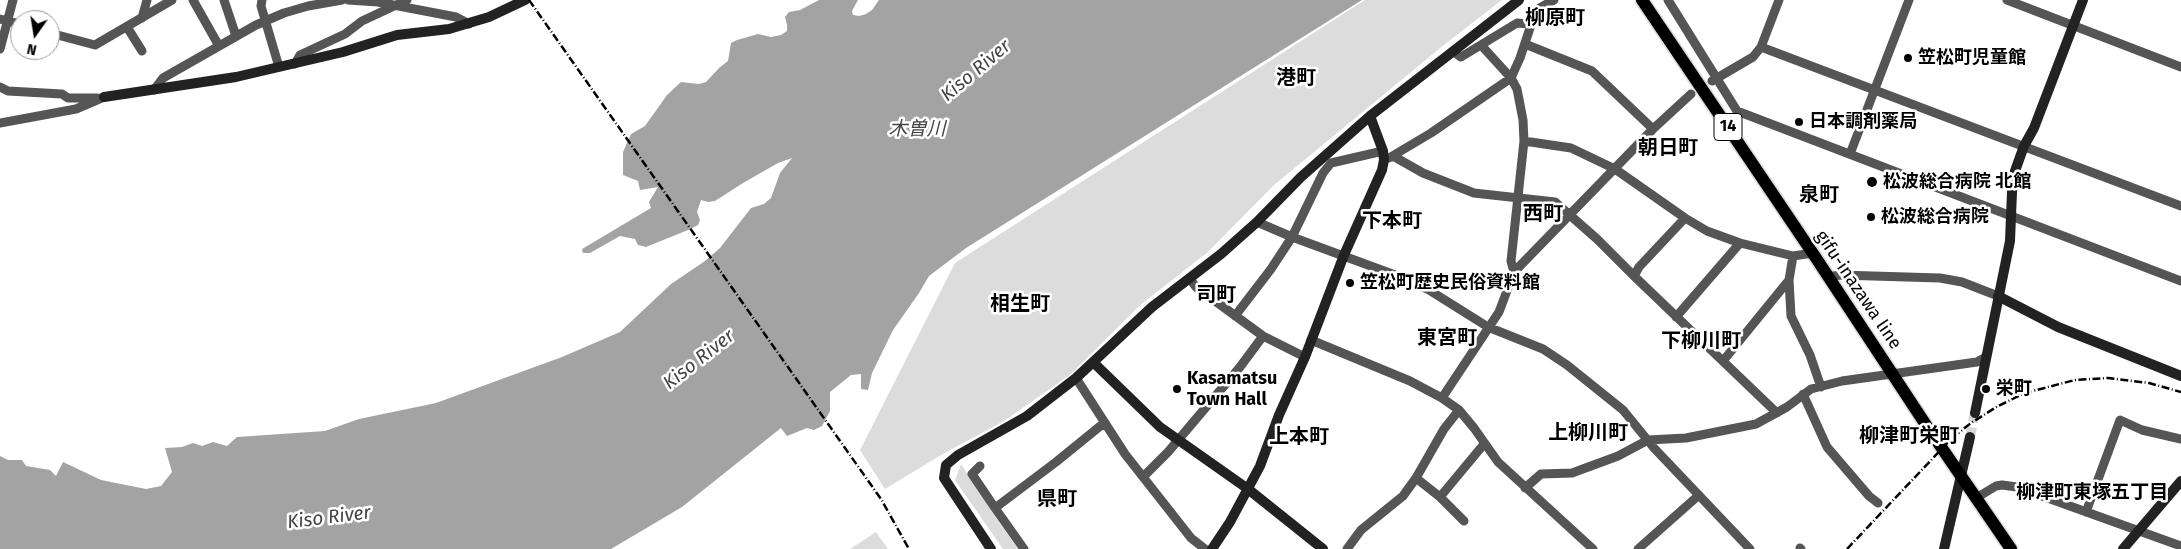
<!DOCTYPE html>
<html>
<head>
<meta charset="utf-8">
<style>
	body { margin:0 }
	#map { position:relative; width:2181px; height:549px; overflow:hidden; background:#fff; font-family:"Fira Sans",sans-serif }
	canvas { display:block }
	.north { position:absolute; left:10px; top:10px; width:50px; height:50px; box-sizing:border-box; background:#fff; border:1px solid #999; border-radius:50%; rotate:193deg; font-size:14px; font-weight:700; line-height:20px; text-align:center; color:#000 }
	.north::after { content:''; display:block; margin:auto; width:18px; height:22px; background:#000; clip-path:polygon(50% 0,100% 100%,50% 72%,0 100%) }
</style>
</head>
<body>
<div id="map">
<canvas width="2181" height="549"></canvas>
<div class="north">N</div>
</div>
<script>
const c = document.querySelector('canvas').getContext('2d');
c.lineJoin = 'round';
function fill(path, color) { c.fillStyle = color; c.fill(path, 'evenodd'); }
const poly = rows => new Path2D(rows.map(r => 'M' + r).join(''));
function trace(path, color, width, dash) { c.strokeStyle = color; c.lineWidth = width; c.lineCap = dash ? 'butt' : 'round'; c.setLineDash(dash || []); c.stroke(path); }
function label(font, color, halo, rows, align = 'center') {
  c.font = font + ' "Fira Sans","Noto Sans JP",sans-serif'; c.lineWidth = 5; c.setLineDash([]); c.textBaseline = 'middle'; c.strokeStyle = halo; c.fillStyle = color; for (const [text, x, y, turn = 0] of rows) {
    c.save(); c.translate(x, y); c.rotate((+turn || 0) * Math.PI / 180); c.textAlign = isNaN(turn) ? turn : align; if (halo) c.strokeText(text, 0, 0); c.fillText(text, 0, 0); c.restore();
  }
}
const green = poly([
	[1365,0,1502,0,1445,44,1274,185,1208,252,1140,305,1071,374,1004,421,941,455,885,489,860,450,955,263],
	[961,464,996,518,1018,549,1003,549,955,480],
	[876,532,888,549,850,549]
]);
const water = poly([
	[819,0,858,0,852,11,853,15,859,16,866,14,872,10,879,0,1362,0,966,248,929,276,919,293,893,330,872,373,868,390,861,389,861,374,851,375,830,392,830,411,822,426,814,430,807,428,787,436,781,428,682,507,611,549,0,549,0,456,8,460,22,460,26,466,50,470,56,476,63,462,101,480,146,489,161,486,172,472,165,448,182,447,193,443,202,446,213,442,227,446,237,437,325,431,359,419,436,403,562,357,620,332,671,284,705,261,720,248,751,208,764,204,771,198,780,173,792,158,778,163,743,183,715,201,708,202,701,200,697,212,700,220,698,225,688,230,646,247,638,245,635,239,620,236,590,253,583,253,582,249,651,208,649,202,658,187,640,190,638,181,623,175,623,152,631,134,645,126,667,95,681,82,699,84,706,82,719,68,728,61,731,43,737,40,758,34,771,37,781,35,787,31,787,25,785,17,789,12,800,10]
]);
const secondaryTunnel = poly([
	[1970,437,1975,413]
]);
const street = poly([
	[193,0,219,46],
	[224,0,236,36],
	[262,0,261,6,279,67],
	[348,0,378,2,456,17,469,24],
	[1668,0,1737,111,2181,281],
	[2007,0,2181,67],
	[142,18,147,0],
	[0,19,20,24],
	[127,27,142,51],
	[50,33,95,45,172,0],
	[1525,44,1592,71,1653,129],
	[1481,45,1511,78,1517,89,1523,120,1524,141,1511,261,1514,272],
	[1761,47,2181,206],
	[0,49,13,0],
	[1454,52,1461,57,1517,23,1530,24],
	[295,64,300,55,345,34,362,21,407,0],
	[1712,81,1753,57,1761,47,1779,0],
	[0,87,8,91,62,94,68,98,97,98],
	[154,90,163,78,256,25,284,13,308,6,342,0],
	[0,123,76,109,104,97],
	[1524,141,1571,148,1615,169,1685,218,1707,231,1740,243,1793,256,1813,253],
	[1850,154,1909,0],
	[1393,156,1423,173,1474,193,1555,202,1597,239,1634,276,1777,413],
	[1389,158,1431,133,1511,78,1520,58,1536,10,1554,0],
	[1257,222,1292,237,1406,279,1429,290,1488,327,1543,349,1567,365,1623,410,1654,448,1750,549],
	[1793,256,1789,280,1791,316,1810,355,1821,387],
	[1634,276,1639,267,1685,218],
	[1829,277,1839,275,1940,278,1962,282,1998,296],
	[1190,279,1196,287,1263,336,1305,357],
	[1235,316,1271,269,1292,237,1323,173,1331,163,1383,151],
	[1676,317,1740,243],
	[1311,340,1410,381,1442,398,1459,410,1474,428,1498,462,1593,549],
	[1723,361,1789,280],
	[1076,378,1125,454,1191,538,1205,549],
	[1803,394,1827,447,1869,496,1878,503],
	[1442,398,1499,312,1514,272,1653,129,1691,94],
	[980,466,972,474,995,508,1056,462,1104,423],
	[1144,476,1168,452,1240,367,1263,336],
	[1416,478,1440,497,1464,521],
	[1525,488,1541,474,1572,473,1618,456,1648,440,1686,438,1756,424,1787,407,1811,389,1842,381,1977,362,1986,357],
	[1440,497,1484,444],
	[1976,498,1996,486,2002,485,2017,487,2181,546],
	[995,508,1024,549],
	[2086,512,2120,420,2142,430,2181,439],
	[1800,548,1801,549],
	[1347,549,1361,530,1403,496,1416,478,1444,429,1459,410],
	[1638,549,1699,495]
]);
const secondary = poly([
	[104,97,236,77,343,52,397,35,449,29,489,17,525,0],
	[1998,296,2058,327,2181,376],
	[1094,363,1160,427,1248,489,1323,549],
	[1975,413,2010,241,2012,192,2015,171,2024,146,2034,128,2083,0],
	[991,549,944,478,946,465,958,455,1027,416,1076,378,1152,307,1221,254,1257,222,1301,177,1370,116,1519,0],
	[1212,549,1230,522,1260,466,1279,415,1305,357,1344,255,1382,170,1384,160,1383,151,1370,116],
	[1944,549,1970,437],
	[2123,549,2181,481]
]);
const primary = poly([
	[1642,0,1818,261,1926,425,2011,549]
]);
const rail = poly([
	[529,0,881,499,909,549],
	[1847,549,1952,438,1971,423,1998,406,2025,393,2075,380,2108,378,2149,383,2181,392]
]);
const markers = [
	[1908,58,5,"#000"],
	[1799,122,5,"#000"],
	[1872,182,6,"#000"],
	[1871,217,5,"#000"],
	[1350,283,5,"#000"],
	[1177,389,5,"#000"],
	[1986,389,5,"#000"]
];
const shields = [
	[1728,127,28]
];
const shieldNames = [
	["14",1728,127]
];
const poiNames = [
	["笠松町児童館",1918,58],
	["日本調剤薬局",1809,122],
	["松波総合病院 北館",1883,182],
	["松波総合病院",1881,217],
	["笠松町歴史民俗資料館",1360,283],
	["Kasamatsu",1187,379],
	["Town Hall",1187,400],
	["栄町",1996,389]
];
const streetNames = [
	["gifu-inazawa line",1858,290,56]
];
const waterNames = [
	["Kiso River",976,71,-40],
	["木曽川",917,130],
	["Kiso River",699,360,-38],
	["Kiso River",329,518,-7]
];
const neighbourhoodNames = [
	["柳津町東塚五丁目",2092,493]
];
const quarterNames = [
	["柳原町",1555,18],
	["港町",1296,78],
	["朝日町",1668,148],
	["泉町",1819,195],
	["西町",1543,214],
	["下本町",1392,221],
	["司町",1216,295],
	["相生町",1020,304],
	["東宮町",1447,338],
	["下柳川町",1701,341],
	["上柳川町",1588,433],
	["柳津町栄町",1909,436],
	["上本町",1299,437],
	["県町",1057,499]
];
fill(green, '#dcdcdc');
fill(water, '#a3a3a3');
trace(secondaryTunnel, '#d9d9d9', 10, [10, 5]);
trace(primary, '#dbdbdb', 15);
trace(street, '#555', 9);
trace(secondary, '#222', 10);
trace(primary, '#000', 12);
trace(rail, '#000', 2.5, [8, 2.5, 1, 2.5]);
for (const [x, y, r, color] of markers) { const dot = new Path2D(); dot.arc(x, y, r, 0, 2 * Math.PI); c.fillStyle = color; c.fill(dot); trace(dot, '#fff', 2); }
for (const [x, y, w] of shields) { const box = new Path2D(); box.roundRect(x - w / 2, y - 13.5, w, 27, 4); c.fillStyle = '#fff'; c.fill(box); trace(box, '#000', 1); }
label('bold 16px', '#000', null, shieldNames);
label('bold 18px', '#000', '#fff', poiNames, 'left');
label('18px', '#000', '#fff', streetNames);
label('italic 19px', '#444', '#fff', waterNames);
label('bold 19px', '#000', '#fff', neighbourhoodNames);
label('bold 20px', '#000', '#fff', quarterNames);
</script>
</body>
</html>
